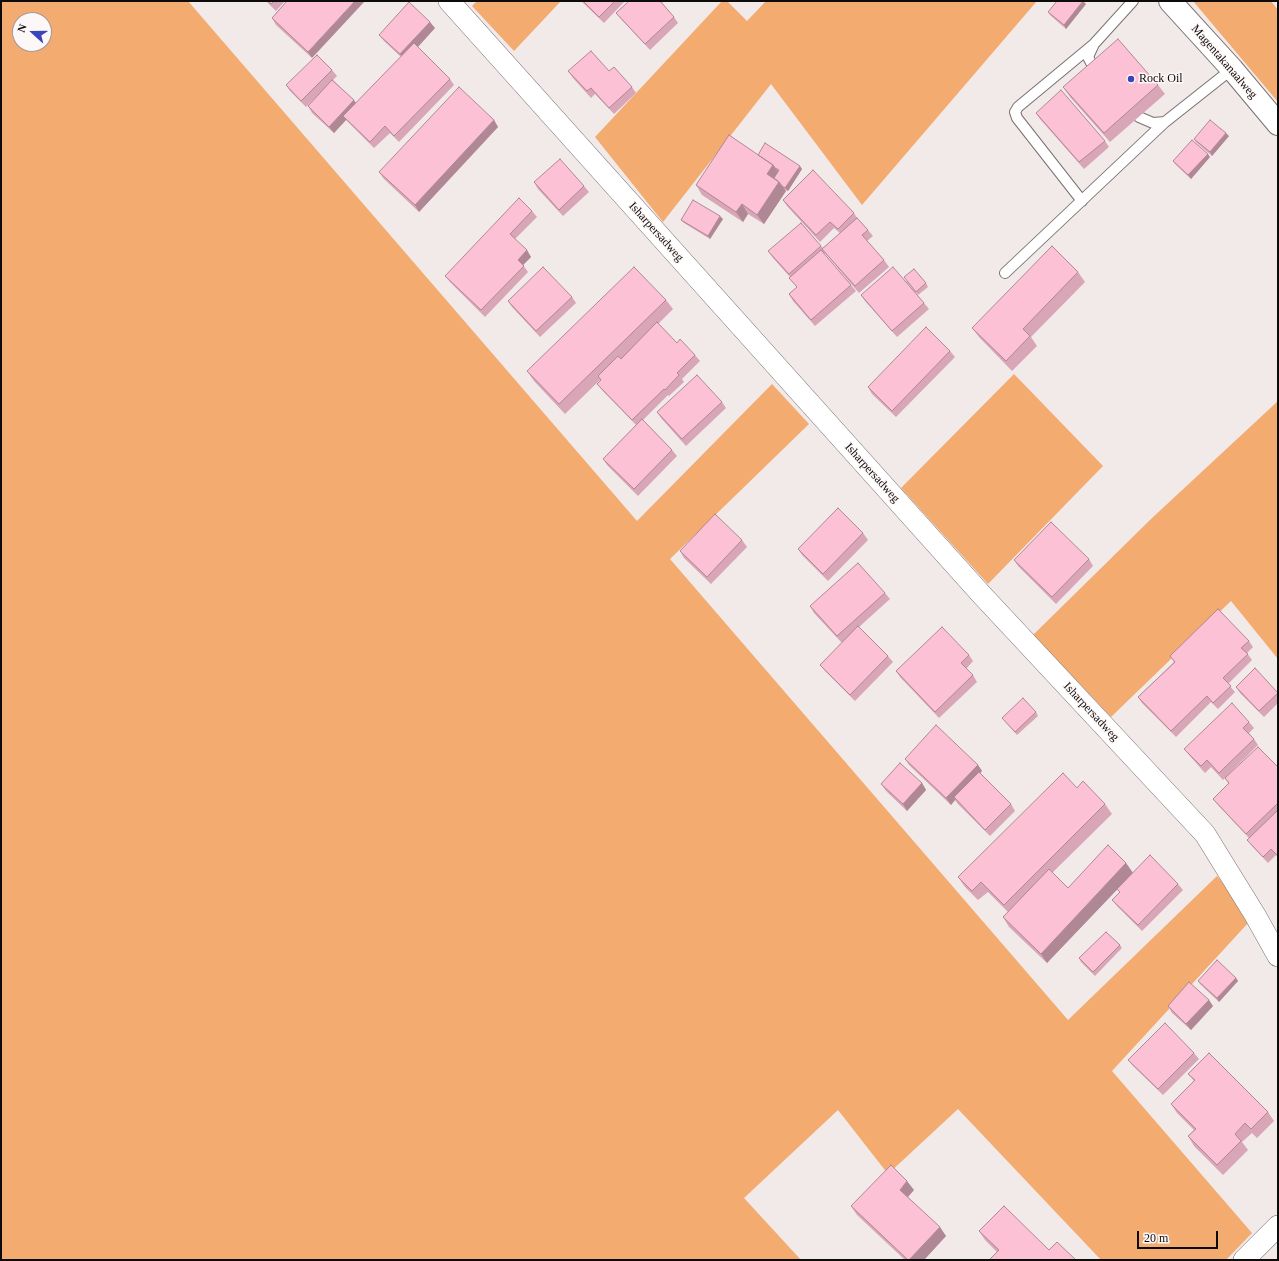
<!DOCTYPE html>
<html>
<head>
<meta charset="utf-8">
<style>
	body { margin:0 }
	#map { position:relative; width:1279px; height:1261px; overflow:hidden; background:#f2e9e9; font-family:Georgia,serif }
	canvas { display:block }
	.frame { position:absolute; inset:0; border:2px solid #0e0b0b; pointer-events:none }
	.north { position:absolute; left:12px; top:12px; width:40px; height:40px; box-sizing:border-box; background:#fef7f7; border:1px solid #9e9999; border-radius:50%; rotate:291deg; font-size:11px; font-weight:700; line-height:16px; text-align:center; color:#0e0b0b }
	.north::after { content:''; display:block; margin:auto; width:14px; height:18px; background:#3946b9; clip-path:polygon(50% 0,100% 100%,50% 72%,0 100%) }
	.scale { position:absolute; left:1137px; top:1231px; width:81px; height:18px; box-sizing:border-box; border:2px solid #0e0b0b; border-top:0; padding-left:5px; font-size:12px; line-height:14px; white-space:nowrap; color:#0e0b0b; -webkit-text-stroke:3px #fef7f7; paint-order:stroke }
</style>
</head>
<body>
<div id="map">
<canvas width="1279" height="1261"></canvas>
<div class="frame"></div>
<div class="north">N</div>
<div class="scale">20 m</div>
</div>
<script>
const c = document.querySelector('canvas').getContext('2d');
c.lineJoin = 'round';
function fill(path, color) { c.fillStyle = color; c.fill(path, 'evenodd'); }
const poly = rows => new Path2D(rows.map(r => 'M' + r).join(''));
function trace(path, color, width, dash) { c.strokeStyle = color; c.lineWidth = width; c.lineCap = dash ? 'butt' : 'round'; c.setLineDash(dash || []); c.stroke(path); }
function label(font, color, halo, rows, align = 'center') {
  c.font = font + ' Georgia,serif'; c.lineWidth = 3; c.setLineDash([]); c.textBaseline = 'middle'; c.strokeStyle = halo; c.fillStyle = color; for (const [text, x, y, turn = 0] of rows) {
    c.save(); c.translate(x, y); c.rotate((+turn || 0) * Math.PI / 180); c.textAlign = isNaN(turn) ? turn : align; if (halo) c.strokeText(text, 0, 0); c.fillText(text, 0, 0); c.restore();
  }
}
const green = poly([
	[1,1,188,1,637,521,772,384,809,424,670,559,1068,1020,1217,876,1234,897,1249,922,1112,1071,1252,1233,1226,1260,1101,1260,958,1109,888,1174,838,1110,744,1198,801,1260,1,1260],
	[20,20,44,20,44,44,20,44],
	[477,1,561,1,514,51,472,6],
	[722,1,727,1,747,21,766,1,1037,1,862,205,771,84,663,222,595,137],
	[1193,1,1271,1,1278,10,1278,102],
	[1014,374,1103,466,988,584,901,488],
	[1278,401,1278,659,1231,601,1111,717,1033,635,1151,519]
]);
const lane = poly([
	[1097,74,1088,57,1094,44,1133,1],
	[1139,117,1153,123,1165,122,1232,69],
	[1082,201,1017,118,1015,112,1018,107,1094,44],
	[1005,273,1165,122]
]);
const street = poly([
	[449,1,981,594,1205,834,1255,915,1278,956],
	[1244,1260,1278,1226]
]);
const secondary = poly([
	[1170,1,1232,69,1278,124]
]);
const wall = poly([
	[266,1,285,1,276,11],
	[287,1,312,58,276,25,272,18],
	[581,1,625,1,604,23],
	[629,1,664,1,662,3,674,17,678,23,650,50,621,19,616,13],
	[1086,4,1066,29,1050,15,1048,12],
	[435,28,418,47,450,79,454,85,399,142,390,133,374,148,346,120,334,133,312,113,308,106,318,95,306,107,290,91,286,85,332,70,337,76,333,80,356,103,401,57,384,41,379,35],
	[568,71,609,71,632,87,636,93,614,114,595,94,591,98,573,78],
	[1158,85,1165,94,1110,142,1070,97,1063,87],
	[1036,113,1105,141,1109,147,1084,169,1040,119],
	[494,120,498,127,419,212,384,179,379,172],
	[1229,136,1212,156,1196,142,1194,139],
	[758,155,802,169,788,191,784,189,786,191,764,224,748,214,743,222,702,195,696,185],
	[1210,157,1191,179,1175,164,1173,161],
	[534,182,584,186,589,192,563,216,538,189],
	[783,200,854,213,857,218,868,230,873,236,867,241,884,260,889,267,859,293,825,253,824,254,851,285,856,291,815,326,793,301,789,294,797,287,789,278,790,277,773,258,768,251,821,246,823,248,840,233,834,228,820,242,787,206],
	[532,211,537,217,515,239,531,257,523,265,528,272,485,317,450,282,445,276],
	[723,219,710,239,684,223,681,220],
	[1078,272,1085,282,1031,337,1037,346,1012,371,979,337,972,328],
	[906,281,926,283,928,287,918,295],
	[861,295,924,303,929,309,897,337,865,301],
	[572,297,576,303,540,337,512,307,508,301],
	[666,300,673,309,658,324,677,343,695,355,700,361,682,379,684,382,669,396,668,395,643,420,672,450,677,456,638,496,607,465,603,459,636,425,602,390,597,384,601,380,600,380,565,414,534,381,527,371],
	[950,351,955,357,896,417,872,394,868,387],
	[722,402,726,408,686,446,661,418,657,412],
	[863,533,868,540,828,581,802,555,798,549],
	[742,540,747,547,711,584,684,558,680,551],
	[1089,559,1093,566,1056,604,1018,566,1014,560],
	[885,593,890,599,859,627,888,656,893,662,855,701,825,671,820,665,842,643,814,613,810,606],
	[1249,641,1253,647,1247,653,1252,660,1228,684,1235,692,1218,709,1211,702,1176,737,1142,703,1138,697,1174,662,1170,656],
	[969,655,973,661,966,669,973,675,977,682,939,718,900,677,896,671],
	[1236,687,1278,693,1278,703,1264,717,1240,693],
	[1036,712,1038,716,1017,735,1002,718],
	[1249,722,1254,728,1249,733,1254,739,1258,745,1223,780,1211,767,1205,773,1189,755,1184,749],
	[905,759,978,765,982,771,980,773,1011,804,1015,811,990,836,958,804,955,800,951,805,909,765],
	[1278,767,1278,858,1276,855,1268,863,1252,846,1247,840,1249,838,1218,805,1213,799,1229,784,1225,778],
	[922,783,926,790,907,811,886,791,881,784],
	[1077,788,1105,804,1112,814,1052,873,1068,888,1126,863,1133,873,1178,884,1183,890,1142,931,1117,906,1112,900,1120,892,1117,889,1047,963,1009,927,1003,917,1008,912,988,892,978,900,965,887,958,877],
	[1120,945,1122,948,1095,976,1081,962,1079,958],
	[1236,978,1238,981,1219,1002,1200,984,1198,981],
	[1168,1006,1213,1006,1191,1030,1172,1013],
	[1194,1053,1199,1059,1163,1095,1133,1066,1128,1060],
	[1188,1074,1268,1112,1274,1121,1257,1138,1252,1133,1242,1142,1248,1150,1223,1175,1194,1146,1188,1136,1194,1130,1177,1113,1171,1104,1194,1081],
	[914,1190,908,1197,946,1236,924,1260,905,1260,857,1215,851,1206],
	[979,1231,1049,1250,997,1252,985,1240]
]);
const shadedWall = poly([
	[355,1,365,1,312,58,308,52],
	[1083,1,1086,4,1066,29,1064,25],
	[430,22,435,28,405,61,400,54],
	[354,100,358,106,343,116,346,120,334,133,329,127],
	[494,120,498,127,419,212,415,205],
	[1226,133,1229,136,1212,156,1210,152],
	[1208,154,1210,157,1191,179,1188,175],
	[773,165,780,174,773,180,767,174],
	[800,166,802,169,788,191,785,188],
	[779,182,786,191,764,224,757,215],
	[742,204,748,214,743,222,736,212],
	[720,216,723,219,710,239,708,236],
	[527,250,531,257,522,266,518,260],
	[978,765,982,771,956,800,954,797,955,800,951,805,946,798],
	[922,783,926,790,907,811,903,804],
	[1126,863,1133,873,1047,963,1041,954],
	[1236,978,1238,981,1219,1002,1217,998],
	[1209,1000,1213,1006,1191,1030,1186,1024],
	[907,1181,914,1190,906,1199,900,1190],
	[940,1227,946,1236,924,1260,909,1260]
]);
const building = poly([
	[268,1,274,1,271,4,268,1],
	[287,1,355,1,308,52,272,18,287,1],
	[583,1,615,1,599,17,583,1],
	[629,1,660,1,674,17,645,44,616,13,629,1],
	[1057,1,1083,1,1064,25,1048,12,1057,1],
	[409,2,430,22,400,54,379,35,409,2],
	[1118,39,1158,85,1104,133,1063,87,1118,39],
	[414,43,450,79,394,136,385,126,370,142,343,116,414,43],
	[591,51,609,71,614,67,632,87,609,108,591,88,587,91,568,71,591,51],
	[317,55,332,70,301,101,286,85,317,55],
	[332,80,354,100,329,127,308,106,332,80],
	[459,87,494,120,415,205,379,172,459,87],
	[1061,90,1105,141,1079,162,1036,113,1061,90],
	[1210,120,1226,133,1210,152,1194,139,1210,120],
	[729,135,773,165,767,174,779,182,757,215,742,204,736,212,696,185,729,135],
	[1192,140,1208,154,1188,175,1173,161,1192,140],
	[765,143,800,166,785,188,782,186,779,182,774,178,779,170,775,168,773,165,758,155,765,143],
	[560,159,584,186,559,210,534,182,560,159],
	[813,170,854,213,838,229,830,222,816,235,783,200,813,170],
	[519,198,532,211,510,234,527,250,518,260,524,266,481,310,445,276,519,198],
	[693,200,720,216,708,236,681,220,693,200],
	[857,218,868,230,862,235,884,260,855,286,822,249,857,218],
	[801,223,821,246,789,274,768,251,801,223],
	[1052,246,1078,272,1023,329,1030,336,1006,361,972,328,1052,246],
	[821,250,851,285,811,320,789,294,797,287,789,278,821,250],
	[543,267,572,297,536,331,508,301,543,267],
	[634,267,666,300,559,404,527,371,634,267],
	[893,267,924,303,892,331,861,295,893,267],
	[914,269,926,283,916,292,904,277,914,269],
	[657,322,677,343,680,339,695,355,677,373,679,375,665,390,664,389,632,420,597,384,601,380,598,376,618,356,621,359,657,322],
	[926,327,950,351,892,411,868,387,926,327],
	[697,375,722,402,682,439,657,412,697,375],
	[642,419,672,450,634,489,603,459,642,419],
	[838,508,863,533,823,574,798,549,838,508],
	[715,514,742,540,707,577,680,551,715,514],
	[1051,522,1089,559,1052,597,1014,560,1051,522],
	[858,563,885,593,837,636,810,606,858,563],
	[1218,609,1249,641,1241,648,1248,654,1223,678,1231,686,1213,703,1207,696,1171,731,1138,697,1175,662,1170,656,1218,609],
	[858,626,888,656,850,695,820,665,858,626],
	[942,627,969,655,961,663,973,675,935,712,896,671,942,627],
	[1255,668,1278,693,1259,711,1236,687,1255,668],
	[1023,698,1036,712,1015,732,1002,718,1023,698],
	[1232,703,1249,722,1243,728,1254,739,1219,773,1207,760,1201,766,1184,749,1232,703],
	[936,725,978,765,946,798,905,759,936,725],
	[1258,747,1278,767,1278,803,1246,834,1213,799,1229,783,1225,778,1258,747],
	[900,763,922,783,903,804,881,784,900,763],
	[979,772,1011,804,985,830,954,797,979,772],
	[1063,773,1077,788,1083,781,1105,804,1004,905,981,882,972,891,958,877,1063,773],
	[1278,810,1278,856,1271,849,1263,857,1247,840,1278,810],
	[1108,845,1126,863,1041,954,1003,917,1049,869,1068,888,1108,845],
	[1150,855,1178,884,1138,925,1112,900,1120,892,1117,889,1150,855],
	[1106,932,1120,945,1093,972,1079,958,1106,932],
	[1217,960,1236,978,1217,998,1198,981,1217,960],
	[1189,982,1209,1000,1186,1024,1168,1006,1189,982],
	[1165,1023,1194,1053,1158,1089,1128,1060,1165,1023],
	[1209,1053,1268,1112,1251,1129,1245,1123,1235,1134,1241,1141,1217,1165,1188,1136,1196,1129,1171,1104,1195,1080,1188,1074,1209,1053],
	[891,1165,907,1181,900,1190,940,1227,909,1260,908,1260,851,1206,891,1165],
	[1004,1206,1049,1250,1057,1242,1076,1260,989,1260,999,1250,979,1231,1004,1206]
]);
const markers = [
	[1131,79,4,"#3946b9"]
];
const streetNames = [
	["Magentakanaalweg",1224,62,49],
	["Isharpersadweg",656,232,48],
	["Isharpersadweg",872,473,48],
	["Isharpersadweg",1091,712,47]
];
const poiNames = [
	["Rock Oil",1139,79]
];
fill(green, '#f3ab70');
trace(lane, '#797171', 12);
trace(street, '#797171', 22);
trace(secondary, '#797171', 24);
trace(lane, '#fff', 10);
trace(street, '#fff', 21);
trace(secondary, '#fff', 22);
fill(wall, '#d9a6b7');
fill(shadedWall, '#b08795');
fill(building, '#fcc1d5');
trace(building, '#b08795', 1);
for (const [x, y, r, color] of markers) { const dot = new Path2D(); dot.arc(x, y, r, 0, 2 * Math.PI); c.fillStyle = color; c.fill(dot); trace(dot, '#fef7f7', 1.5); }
label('12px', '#0e0b0b', '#fef7f7', streetNames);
label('12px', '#0e0b0b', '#fef7f7', poiNames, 'left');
</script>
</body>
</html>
